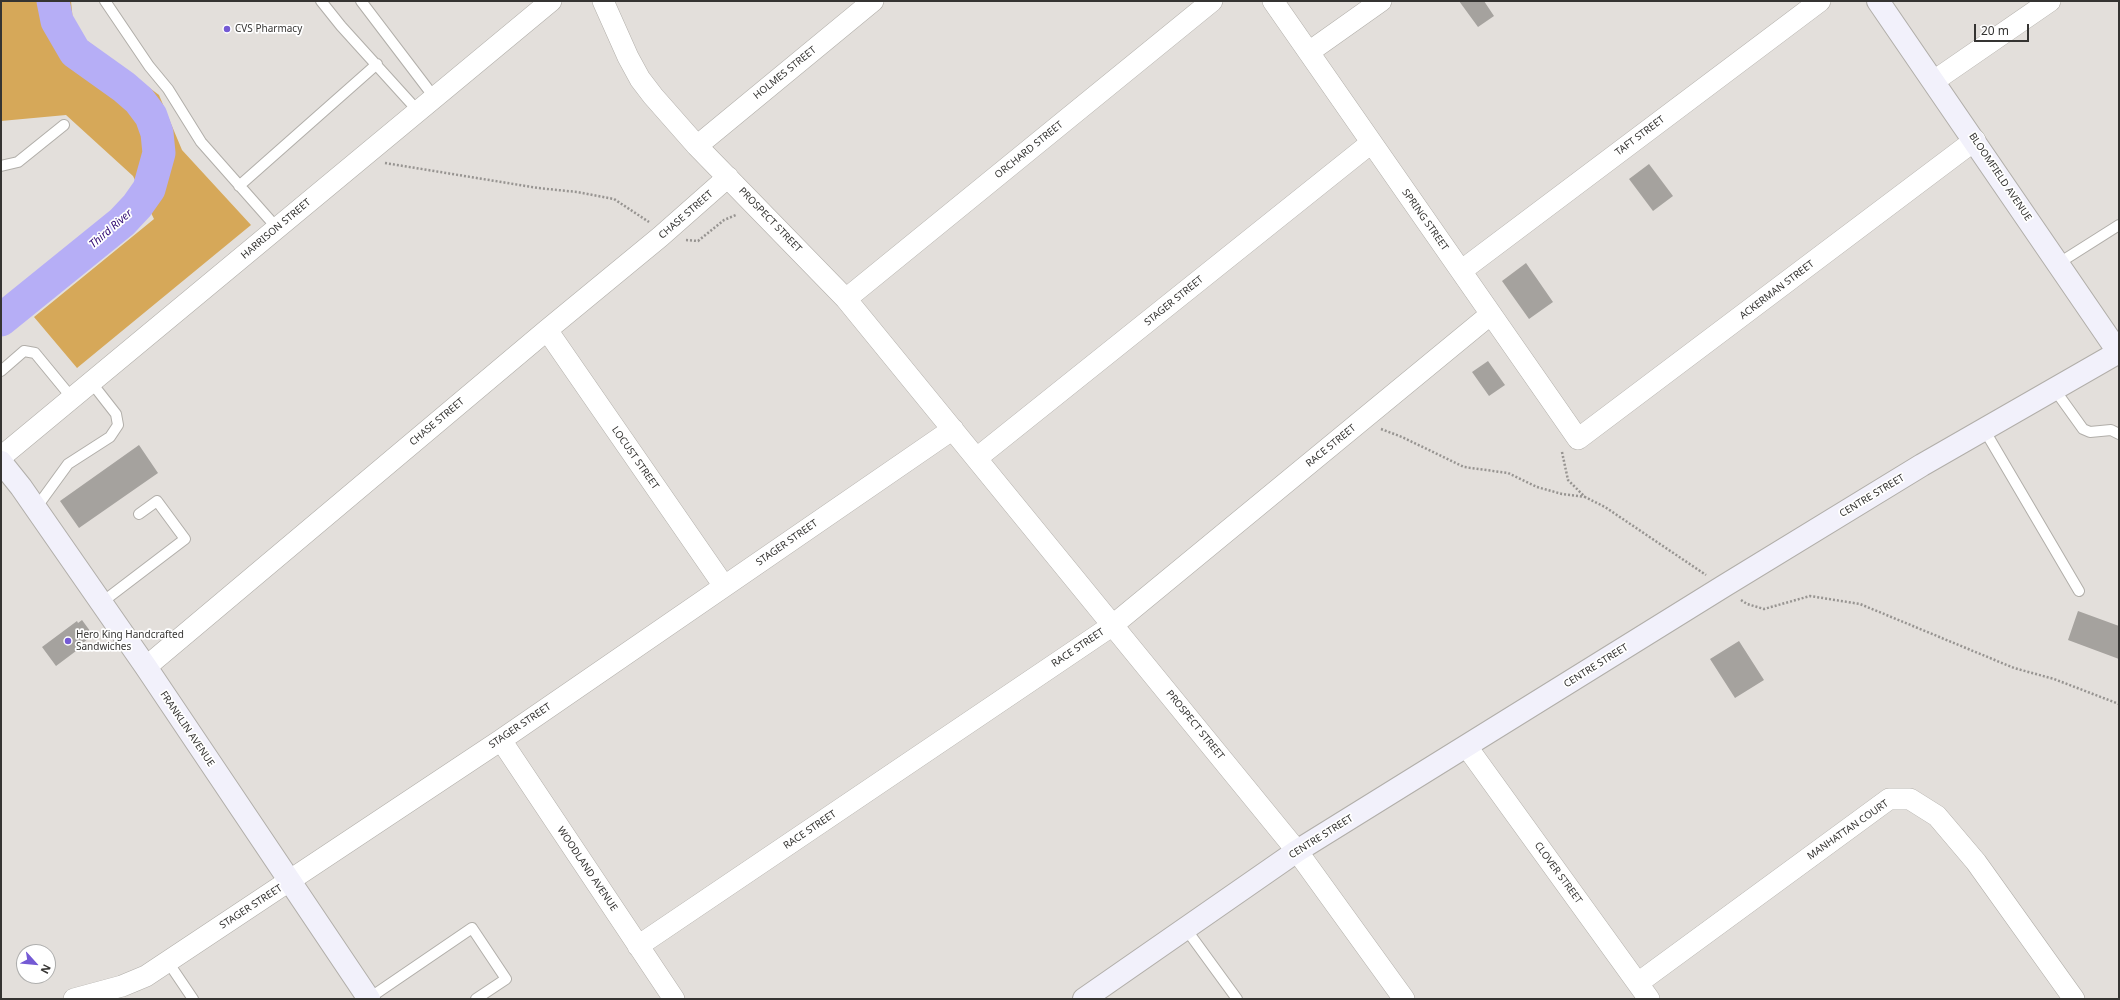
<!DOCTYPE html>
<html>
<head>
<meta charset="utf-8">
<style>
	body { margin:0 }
	#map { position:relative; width:2120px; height:1000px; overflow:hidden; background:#e3dfdb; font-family:"Noto Sans",sans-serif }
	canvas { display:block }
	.frame { position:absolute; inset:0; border:2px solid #353432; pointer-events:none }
	.north { position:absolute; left:16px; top:944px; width:40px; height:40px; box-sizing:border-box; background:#fff; border:1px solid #aeaead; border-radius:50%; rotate:117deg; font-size:11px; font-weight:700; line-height:16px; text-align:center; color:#353432 }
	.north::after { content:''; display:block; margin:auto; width:14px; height:18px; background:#745ad4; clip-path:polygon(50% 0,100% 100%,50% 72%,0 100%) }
	.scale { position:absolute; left:1974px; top:24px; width:55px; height:18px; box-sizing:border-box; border:2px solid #353432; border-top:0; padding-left:5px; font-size:12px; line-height:14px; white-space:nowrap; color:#353432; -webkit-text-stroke:3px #fff; paint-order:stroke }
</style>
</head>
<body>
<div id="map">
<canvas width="2120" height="1000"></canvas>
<div class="frame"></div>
<div class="north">N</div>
<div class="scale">20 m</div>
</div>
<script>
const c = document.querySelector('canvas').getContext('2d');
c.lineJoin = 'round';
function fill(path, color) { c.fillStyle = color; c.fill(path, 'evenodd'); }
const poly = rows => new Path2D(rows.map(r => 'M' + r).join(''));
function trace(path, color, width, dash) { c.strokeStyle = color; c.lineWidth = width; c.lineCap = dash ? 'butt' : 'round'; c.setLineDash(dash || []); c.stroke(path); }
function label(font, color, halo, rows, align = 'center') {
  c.font = font + ' "Noto Sans",sans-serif'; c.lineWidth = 3.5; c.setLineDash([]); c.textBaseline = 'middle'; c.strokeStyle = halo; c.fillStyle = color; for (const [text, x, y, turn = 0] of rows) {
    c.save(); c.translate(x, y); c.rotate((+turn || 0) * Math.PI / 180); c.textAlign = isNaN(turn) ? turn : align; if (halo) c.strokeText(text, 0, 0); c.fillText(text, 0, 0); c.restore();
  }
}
const green = poly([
	[1,1,71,1,74,31,159,95,182,150,251,225,77,368,34,317,154,219,133,176,66,115,1,121]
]);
const river = poly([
	[1,320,122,222,137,206,149,189,159,153,157,133,151,116,139,100,124,87,75,52,57,21,53,1]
]);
const building = poly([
	[1459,1,1484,1,1494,16,1478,27],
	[1649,164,1673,196,1653,211,1629,179],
	[1526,263,1553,302,1529,319,1502,281],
	[1488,361,1505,385,1489,396,1472,372],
	[139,445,158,473,79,528,60,501],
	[2078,611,2119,626,2119,659,2068,640],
	[82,620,93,635,79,646,80,648,56,666,42,647,77,621,78,623],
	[1739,641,1764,680,1735,698,1710,659]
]);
const path = poly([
	[385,163,538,188,577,192,614,199,649,222],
	[686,240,698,241,724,220,736,215],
	[1381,429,1402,437,1464,467,1508,473,1537,487,1562,494,1585,497],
	[1562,452,1568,480,1585,497,1605,507,1706,575],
	[1741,600,1747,604,1764,609,1810,596,1860,604,2014,668,2054,679,2119,704]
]);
const lane = poly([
	[105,1,149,66,168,89,201,142,277,228],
	[321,1,341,26,418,111],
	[361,1,434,97],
	[1,166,18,162,64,125],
	[239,186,377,64],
	[2059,263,2119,225],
	[1,371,24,351,35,353,72,398],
	[2055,390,2083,429,2090,432,2111,430,2119,434],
	[1985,431,2079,591],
	[36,508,68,464,110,437,118,425,116,414,91,382],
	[101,603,185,539,157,501,139,514],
	[1186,929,1237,999],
	[168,962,193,999],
	[368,999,472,928,506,979,476,999]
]);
const street = poly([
	[603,1,628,57,640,79,653,96,697,146,846,299,1297,851,1404,999],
	[1273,1,1578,439,1975,140],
	[1309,52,1381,1],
	[1934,81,2050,1],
	[697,146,873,1],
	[1461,271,1820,1],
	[846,299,1212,1],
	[547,330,724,586],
	[1,457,551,1],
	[977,458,1371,143],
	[146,667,547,330,660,237,728,177],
	[501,740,674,999],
	[1467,747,1649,999],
	[638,946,1113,625,1491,314],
	[1638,983,1889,799,1910,799,1937,816,1976,862,2074,999],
	[74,999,122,986,146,976,501,740,953,429]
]);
const secondary = poly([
	[1878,1,2119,353],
	[1,462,21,487,146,667,369,999],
	[1084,999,1297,851,1724,586,1922,465,2119,352]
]);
const markers = [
	[227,29,4,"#745ad4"],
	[68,641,4,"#745ad4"]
];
const poiNames = [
	["CVS Pharmacy",235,29],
	["Hero King Handcrafted",76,635],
	["Sandwiches",76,647]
];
const streetNames = [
	["HOLMES STREET",785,73,-39],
	["TAFT STREET",1640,136,-37],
	["ORCHARD STREET",1029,150,-39],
	["BLOOMFIELD AVENUE",2000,177,56],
	["CHASE STREET",686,215,-41],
	["PROSPECT STREET",770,220,46],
	["SPRING STREET",1425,220,55],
	["HARRISON STREET",276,229,-40],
	["ACKERMAN STREET",1777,290,-37],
	["STAGER STREET",1174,301,-39],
	["CHASE STREET",437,422,-40],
	["RACE STREET",1331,446,-39],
	["LOCUST STREET",635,458,55],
	["CENTRE STREET",1872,496,-31],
	["STAGER STREET",787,543,-35],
	["RACE STREET",1078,648,-34],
	["CENTRE STREET",1596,666,-32],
	["PROSPECT STREET",1195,725,51],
	["STAGER STREET",520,726,-34],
	["FRANKLIN AVENUE",187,729,56],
	["RACE STREET",810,830,-34],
	["MANHATTAN COURT",1848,830,-35],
	["CENTRE STREET",1321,837,-32],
	["WOODLAND AVENUE",587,869,56],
	["CLOVER STREET",1558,873,54],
	["STAGER STREET",251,907,-33]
];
const waterNames = [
	["Third River",111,229,-41]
];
fill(green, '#d6a859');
trace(river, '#b6aef6', 33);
fill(building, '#a5a29e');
trace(lane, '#b1aea9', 12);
trace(street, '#b1aea9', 22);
trace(secondary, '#b1aea9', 24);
trace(path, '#979491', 2.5, [2, 2]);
trace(lane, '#fff', 10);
trace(street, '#fff', 21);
trace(secondary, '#f2f1fb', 22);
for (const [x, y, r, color] of markers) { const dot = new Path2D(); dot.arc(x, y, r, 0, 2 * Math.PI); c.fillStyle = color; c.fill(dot); trace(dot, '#fff', 1.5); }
label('10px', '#353432', '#fff', poiNames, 'left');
label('10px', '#353432', '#fff', streetNames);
label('italic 11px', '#300973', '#fff', waterNames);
</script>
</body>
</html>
